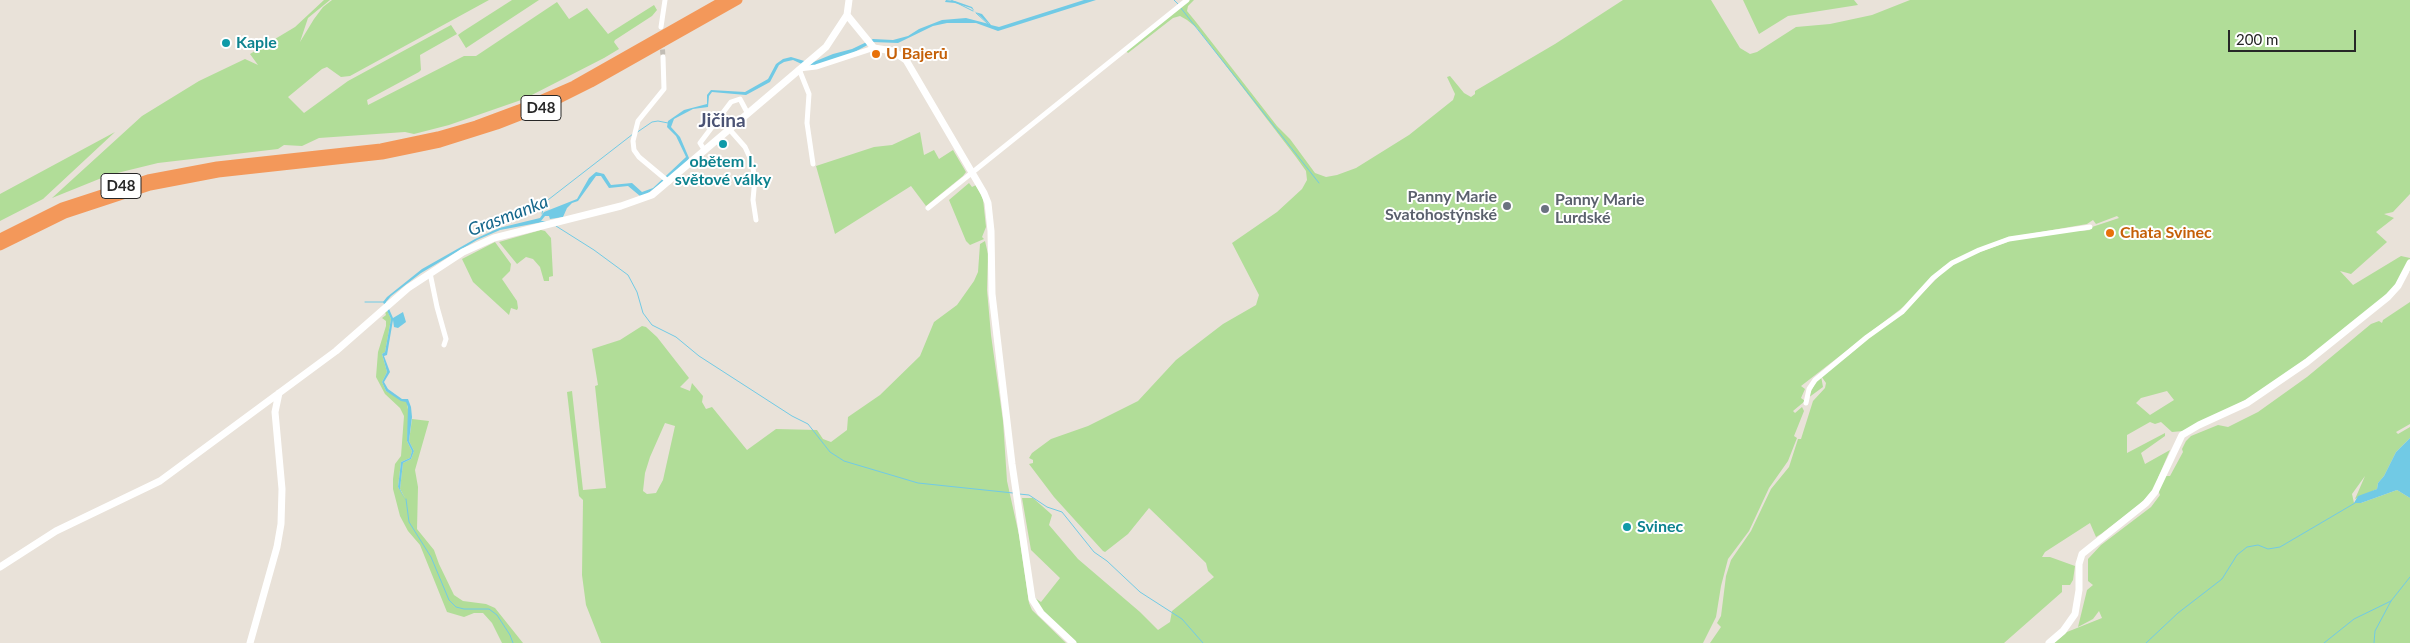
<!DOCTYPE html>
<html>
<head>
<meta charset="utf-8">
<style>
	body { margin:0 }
	#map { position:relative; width:2410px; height:643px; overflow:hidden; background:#e9e2d9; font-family:Lato,sans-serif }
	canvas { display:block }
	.scale { position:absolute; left:2228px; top:30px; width:128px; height:22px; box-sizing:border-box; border:2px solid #272727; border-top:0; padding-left:6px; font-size:15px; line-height:18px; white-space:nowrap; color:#272727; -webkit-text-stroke:4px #fff; paint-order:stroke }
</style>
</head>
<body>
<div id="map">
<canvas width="2410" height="643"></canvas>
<div class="scale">200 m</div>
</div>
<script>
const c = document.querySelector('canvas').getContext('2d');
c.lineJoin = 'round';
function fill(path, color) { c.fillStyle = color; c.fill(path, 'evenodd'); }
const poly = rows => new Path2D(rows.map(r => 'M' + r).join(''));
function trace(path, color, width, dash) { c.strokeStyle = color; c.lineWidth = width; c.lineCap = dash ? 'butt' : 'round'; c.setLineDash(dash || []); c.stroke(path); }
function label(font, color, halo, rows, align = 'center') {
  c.font = font + ' Lato,sans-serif'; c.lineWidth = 4; c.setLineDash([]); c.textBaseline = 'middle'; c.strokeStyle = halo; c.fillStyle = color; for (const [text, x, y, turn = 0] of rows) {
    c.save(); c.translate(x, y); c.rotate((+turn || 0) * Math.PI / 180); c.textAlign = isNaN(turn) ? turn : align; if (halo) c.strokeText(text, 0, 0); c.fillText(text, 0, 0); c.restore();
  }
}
const green = poly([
	[324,0,330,0,308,18,300,42,314,19,323,7,332,0,489,0,350,76,341,77,327,67,322,69,288,97,304,113,348,81,451,25,457,34,420,55,421,70,419,72,367,100,368,105,464,56,476,56,557,2,569,19,587,8,608,34,654,5,657,10,652,16,615,40,614,42,619,49,604,58,524,99,449,125,414,134,405,132,319,138,302,146,284,145,278,149,158,163,109,175,52,198,142,116,199,81,245,59,258,65,250,54,295,27],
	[512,0,539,0,466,48,458,35,462,32],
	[1189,0,1194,0,1188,6,1187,11,1196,22,1277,126,1290,139,1315,173,1326,177,1337,175,1356,168,1409,135,1453,100,1455,94,1447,77,1450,76,1464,93,1471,97,1475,94,1475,91,1555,44,1623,0,1711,0,1740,48,1750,54,1757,52,1796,27,1830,24,1872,15,1910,0,2410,0,2410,194,2393,212,2384,214,2394,218,2376,232,2387,242,2351,274,2340,271,2353,285,2401,256,2410,258,2410,271,2402,276,2390,293,2338,335,2262,392,2183,431,2172,432,2161,422,2155,424,2150,422,2127,435,2127,453,2165,433,2165,436,2141,453,2145,464,2170,450,2158,478,2163,479,2166,476,2170,476,2183,452,2182,449,2186,441,2191,436,2218,425,2228,427,2258,412,2307,377,2371,324,2379,321,2382,323,2383,320,2410,302,2410,424,2396,432,2398,434,2410,427,2410,438,2396,452,2384,476,2378,483,2377,489,2355,499,2365,476,2352,494,2354,503,2361,503,2397,490,2410,498,2410,643,2054,643,2067,632,2102,618,2099,611,2093,619,2078,627,2087,590,2093,585,2088,581,2088,559,2101,545,2151,507,2160,495,2158,490,2155,488,2140,504,2101,534,2096,537,2090,523,2045,552,2042,557,2050,557,2075,566,2073,580,2070,585,2062,585,2062,592,2004,643,1710,643,1721,627,1717,623,1721,616,1726,576,1731,560,1751,531,1771,489,1789,467,1798,439,1801,439,1813,401,1825,388,1826,383,1821,376,1823,387,1808,398,1816,381,1821,375,1850,354,1868,338,1902,314,1945,270,1963,258,2013,240,2079,229,2080,231,2090,230,2089,228,2119,218,2117,216,2096,224,2093,220,2087,224,2006,238,1961,257,1943,267,1911,301,1801,386,1805,389,1801,398,1805,401,1793,411,1795,413,1802,407,1804,411,1794,436,1797,438,1788,461,1769,488,1749,531,1728,559,1721,586,1716,617,1703,643,1076,643,1041,609,1035,598,1041,602,1060,578,1031,550,1022,498,1033,498,1050,513,1052,515,1049,525,1078,559,1140,612,1158,630,1170,622,1172,611,1214,577,1208,571,1206,563,1149,508,1128,534,1105,552,1103,551,1054,497,1029,464,1033,463,1033,460,1029,458,1032,453,1051,439,1088,426,1138,401,1176,360,1223,324,1256,305,1259,295,1232,243,1277,212,1302,189,1307,180,1306,171,1296,157,1197,28,1187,20,1180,16,1173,18,1128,53,1126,51],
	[2167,391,2174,400,2150,415,2136,403,2141,398],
	[1743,0,1854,0,1858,5,1788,16,1759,34],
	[115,132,43,199,0,221,0,194],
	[920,132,924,155,934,150,939,159,953,150,966,172,963,176,926,206,911,186,835,234,816,166,874,147,892,145],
	[969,183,972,187,976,185,983,199,986,227,982,237,984,239,970,245,966,241,949,200],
	[541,230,545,231,551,238,553,276,549,277,549,281,544,281,540,267,533,259,526,257,517,264,499,242],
	[985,241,988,254,987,290,991,335,1003,421,1007,481,1019,535,1029,603,1032,610,1066,643,601,643,586,605,582,575,583,500,579,496,567,392,572,391,583,490,606,488,595,386,598,385,592,349,620,340,642,326,646,327,657,337,689,378,680,387,690,391,692,383,703,396,702,402,706,409,712,407,747,450,776,429,817,430,823,439,831,442,847,430,848,417,880,395,920,356,934,322,957,305,974,281,978,272,980,244],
	[665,423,675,426,663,480,656,493,647,494,643,491,645,473,650,457],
	[495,242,511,264,510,271,502,279,517,301,518,308,517,310,511,308,509,315,473,282,462,259],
	[387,310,391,319,385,352,382,354,387,372,382,382,386,391,407,402,409,417,407,441,412,451,410,458,401,462,398,487,405,498,400,489,403,463,411,459,414,451,409,441,412,419,429,421,415,470,418,487,417,529,434,550,439,564,454,595,463,601,486,604,495,608,523,643,502,643,492,623,483,613,474,613,464,617,447,612,420,545,408,531,400,516,393,489,393,479,395,464,401,456,404,416,400,408,385,394,376,377,378,352,386,326,386,321,382,318,386,315,385,312]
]);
const water = poly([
	[946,0,955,1,972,7,975,12,982,14,991,25,999,27,1084,0,1096,0,998,31,976,23,947,23,933,26,898,43,873,42,851,54,814,66,806,66,793,60,784,62,779,65,770,82,746,95,712,92,709,96,708,107,693,109,674,119,671,127,680,137,689,158,687,163,647,194,640,196,628,186,609,188,601,176,596,176,578,201,572,203,567,208,563,217,550,219,549,216,545,216,541,221,548,221,500,230,477,240,421,273,391,296,386,302,393,318,403,312,406,322,398,328,394,327,393,320,387,355,384,356,390,372,384,382,388,389,402,399,408,399,411,407,412,417,409,441,414,451,411,459,403,463,400,489,406,501,398,487,401,462,410,458,412,451,407,441,408,407,406,402,401,401,386,391,382,382,387,372,382,354,385,352,391,319,383,302,387,297,422,269,475,239,499,228,540,218,544,212,577,199,589,178,596,172,604,174,611,185,632,183,642,192,653,188,686,157,676,136,667,127,668,121,684,110,707,104,707,95,711,90,745,92,768,79,776,64,783,59,791,57,811,63,833,54,852,49,873,39,893,40,908,36,919,29,942,20,966,18,989,24,971,8,955,3,945,2],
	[2410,438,2410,498,2397,490,2361,503,2354,503,2358,496,2377,489,2378,483,2384,476,2396,452]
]);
const stream = poly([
	[951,0,973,11],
	[1174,0,1178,4],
	[1180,7,1319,183],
	[976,13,988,24],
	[636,133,652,122,658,121,668,123],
	[542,214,544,203,633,134],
	[556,226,594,250,628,275,637,292,643,313,652,325,676,337,699,356,792,416,808,424,830,452,844,461,918,483,1013,493],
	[365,302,385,302],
	[1019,494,1029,495,1047,507,1062,512,1094,552,1107,561,1140,592,1182,619,1203,643],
	[406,499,409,522,431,557,449,600,456,607,464,609,489,609,497,615,510,635,513,643],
	[2146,643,2178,613,2222,579,2237,555,2247,547,2258,545,2268,549,2280,547,2355,503],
	[2324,643,2354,619,2391,601],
	[2374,643,2375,631,2391,601,2410,577]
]);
const streetTunnel = poly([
	[662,42,663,57]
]);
const street = poly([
	[661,27,665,0],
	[663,57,664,89,638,121,633,141,634,150,639,157,669,182],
	[730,130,745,147,751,160,755,178,753,200,756,220],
	[705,151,700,143,731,102,740,99,748,114],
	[813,164,807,123,809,94,799,69,816,67,874,48],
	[928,208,1187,0],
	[430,273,437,307,446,339,444,345],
	[1806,403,1809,389,1815,380,1867,337,1902,312,1933,278,1952,263,1979,250,2009,239,2090,227]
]);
const secondary = poly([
	[847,15,874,48,893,51,906,60,984,193,988,203,991,231,992,294,1012,464,1032,599,1041,613,1073,643],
	[0,567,56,531,160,481,336,351,408,288,463,252,494,238,621,206,652,195,826,47,847,15,849,0],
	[250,643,277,547,281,524,282,489,275,412,279,393],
	[2049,643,2063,631,2075,614,2079,590,2079,564,2082,554,2146,503,2155,492,2182,435,2199,425,2247,403,2307,362,2388,297,2398,286,2410,263]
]);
const highway = poly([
	[0,238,62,207,148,179,217,166,381,148,438,136,476,125,519,109,574,85,724,0],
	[0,246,65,214,150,186,218,173,382,155,440,143,497,125,543,107,591,83,738,0]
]);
const markers = [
	[226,43,5,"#0f9aa8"],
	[876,54,5,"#e8710a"],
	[723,144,5,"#0f9aa8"],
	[1507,206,5,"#6b7280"],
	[1545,209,5,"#6b7280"],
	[2110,233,5,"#e8710a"],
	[1627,527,5,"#0f9aa8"]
];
const shields = [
	[541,108,40],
	[121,186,40]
];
const shieldNames = [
	["D48",541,108],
	["D48",121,186]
];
const cultureNames = [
	["Kaple",236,43],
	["obětem I.",723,162,"center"],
	["světové války",723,180,"center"],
	["Svinec",1637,527]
];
const foodNames = [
	["U Bajerů",886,54],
	["Chata Svinec",2120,233]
];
const worshipNames = [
	["Panny Marie",1497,197],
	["Svatohostýnské",1497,215],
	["Panny Marie",1555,200,"left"],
	["Lurdské",1555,218,"left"]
];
const waterNames = [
	["Grasmanka",508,216,-21]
];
const quarterNames = [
	["Jičina",722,121]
];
fill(green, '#b1dd98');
fill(water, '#71cae5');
trace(stream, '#71cae5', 1);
trace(streetTunnel, '#c2bdb5', 5, [5, 2.5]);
trace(street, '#fff', 5);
trace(secondary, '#fff', 7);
trace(highway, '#f3985a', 9);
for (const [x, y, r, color] of markers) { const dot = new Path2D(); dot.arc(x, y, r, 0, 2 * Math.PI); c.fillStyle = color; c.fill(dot); trace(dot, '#fff', 2); }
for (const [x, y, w] of shields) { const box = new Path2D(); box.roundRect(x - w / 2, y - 12.5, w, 25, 4); c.fillStyle = '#fff'; c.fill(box); trace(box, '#272727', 1); }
label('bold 15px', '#272727', null, shieldNames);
label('bold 16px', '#0d838f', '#fff', cultureNames, 'left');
label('bold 16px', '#c56008', '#fff', foodNames, 'left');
label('bold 16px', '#5b616d', '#fff', worshipNames, 'right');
label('italic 18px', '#15678c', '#fff', waterNames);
label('bold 19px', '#4b5374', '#fff', quarterNames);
</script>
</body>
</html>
